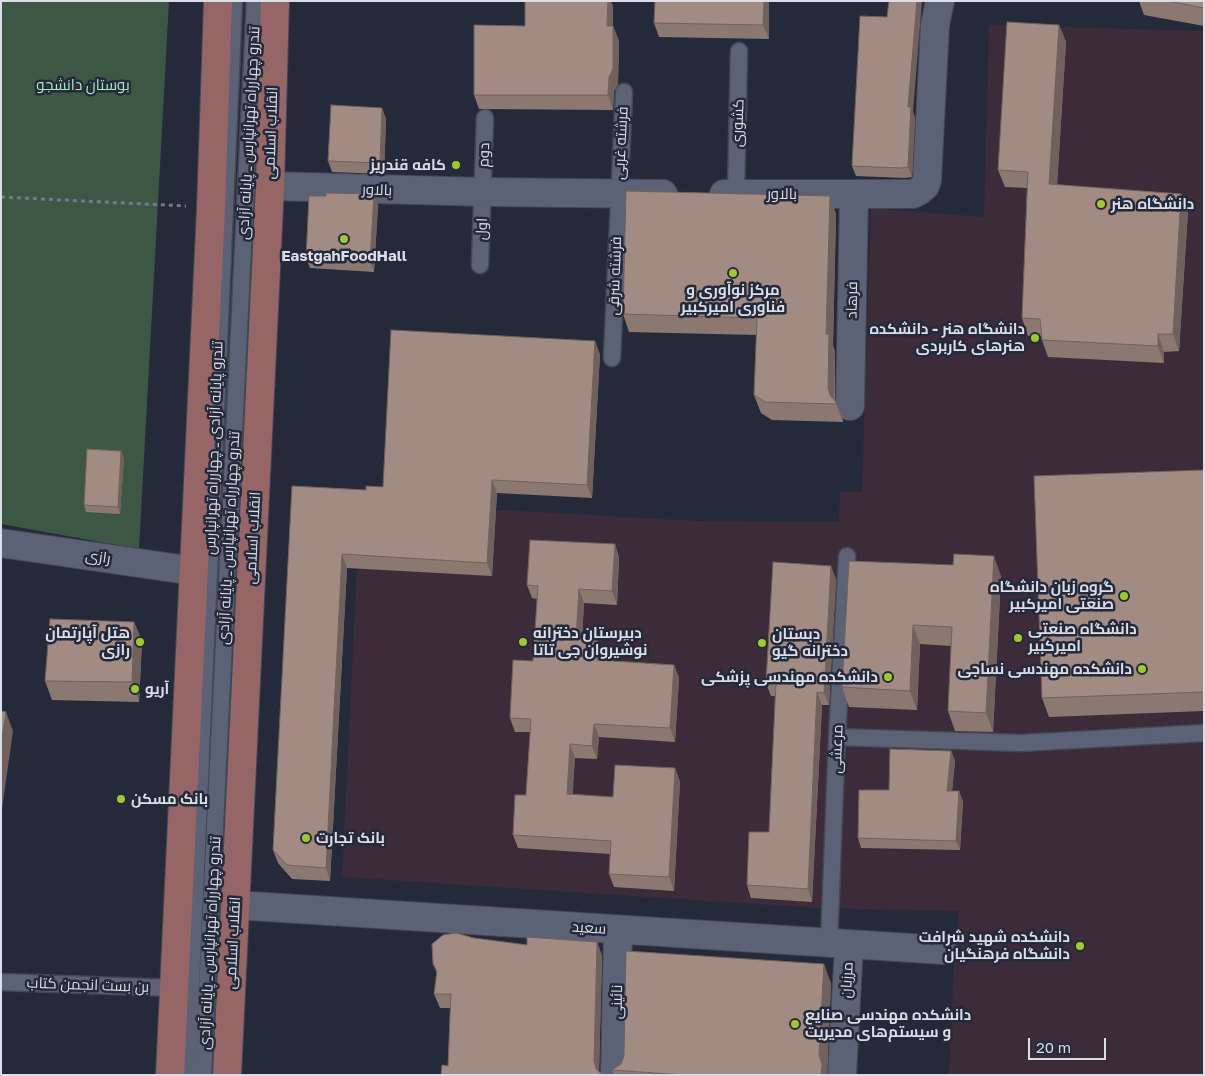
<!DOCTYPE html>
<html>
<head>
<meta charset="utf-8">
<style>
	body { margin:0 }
	#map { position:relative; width:1205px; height:1076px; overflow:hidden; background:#252a3a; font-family:"Golos Text",sans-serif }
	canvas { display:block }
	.frame { position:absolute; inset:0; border:2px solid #dadee8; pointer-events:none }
	.scale { position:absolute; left:1028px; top:1038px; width:78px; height:22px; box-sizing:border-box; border:2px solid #dadee8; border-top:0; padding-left:6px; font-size:15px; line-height:18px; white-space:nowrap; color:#dadee8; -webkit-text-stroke:4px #252a3a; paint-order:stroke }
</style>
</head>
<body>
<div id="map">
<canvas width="1205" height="1076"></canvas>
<div class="frame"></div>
<div class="scale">20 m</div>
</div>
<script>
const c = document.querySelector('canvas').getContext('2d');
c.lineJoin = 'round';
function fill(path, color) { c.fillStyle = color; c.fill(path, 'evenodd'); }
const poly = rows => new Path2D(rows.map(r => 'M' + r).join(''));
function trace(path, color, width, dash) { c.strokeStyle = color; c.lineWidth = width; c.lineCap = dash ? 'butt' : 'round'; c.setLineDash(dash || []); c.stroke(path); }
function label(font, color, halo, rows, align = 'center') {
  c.font = font + ' "Golos Text",Cairo,sans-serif'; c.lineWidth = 5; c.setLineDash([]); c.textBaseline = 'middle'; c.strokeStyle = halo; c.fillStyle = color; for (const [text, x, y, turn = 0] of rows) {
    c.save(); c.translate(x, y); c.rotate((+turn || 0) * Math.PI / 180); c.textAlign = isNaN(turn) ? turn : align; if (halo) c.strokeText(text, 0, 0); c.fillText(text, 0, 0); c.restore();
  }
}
const education = poly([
	[989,25,1204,31,1204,1075,949,1075,953,981,959,911,817,908,342,877,360,502,697,521,839,522,840,492,862,492,871,208,984,217]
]);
const green = poly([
	[1,1,169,1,139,549,1,524]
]);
const path = poly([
	[1,197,186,206]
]);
const service = poly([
	[736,194,739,51],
	[480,265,485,118],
	[612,358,624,92],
	[837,737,1021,743,1204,733],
	[829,943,837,737,847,556],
	[1,982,174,988],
	[187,1075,234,1],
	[203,1075,255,1]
]);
const minor = poly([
	[270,186,483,192,663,194],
	[724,194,913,194,919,191,925,186,927,180,935,25,940,1],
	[850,406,854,195],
	[235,905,943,950],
	[615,1075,618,930],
	[842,1075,849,945]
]);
const tertiary = poly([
	[1,543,194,571]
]);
const primary = poly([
	[170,1075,211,208,218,1],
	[227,1075,270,186,275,1]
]);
const wall = poly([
	[769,1,769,39,659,37,654,23],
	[1139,1,1204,1,1204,26,1144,15],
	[613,6,613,26,619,41,618,84,614,91,613,110,479,109,474,95,525,26],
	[1059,25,1066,42,1057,185,1181,194,1188,211,1179,351,1164,352,1164,363,1048,357,1042,340,1041,336,1028,336,1022,318,1027,188,1005,187,998,170],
	[382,108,386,119,384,174,332,172,328,161],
	[913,112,915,118,912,177,905,178,856,176,852,166],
	[326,196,378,205,374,272,310,268,306,258],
	[836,214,833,345,835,352,835,400,836,402,843,420,843,422,772,420,761,413,754,395,757,335,629,332,623,314],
	[600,354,592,498,497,493,492,576,347,568,330,881,292,879,278,863,273,850,292,486,366,490,383,487],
	[124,458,120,514,86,512,84,505],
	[1204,470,1204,711,1049,717,1042,698],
	[615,544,619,558,617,605,584,603,582,639,598,639,603,653,603,660,674,665,679,678,675,742,599,737,597,759,575,758,572,794,613,797,675,768,680,782,674,891,614,887,609,874,610,854,518,848,513,835,526,795,530,732,515,732,510,718,533,661,537,599,532,598,527,585],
	[849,561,1001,576,993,732,955,731,948,711,951,646,920,644,917,710,849,707,842,687],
	[836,579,829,705,822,705,812,902,751,898,747,885,769,832,775,696,771,696,766,683],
	[134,622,142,641,139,702,52,700,45,681],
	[951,751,955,761,952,791,963,801,960,850,861,848,858,838,889,790],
	[474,938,527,945,597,942,602,956,599,1071,448,1066,450,1008,440,1008,434,994,437,974,433,964],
	[831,983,827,1075,614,1075,612,1070]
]);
const shadedWall = poly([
	[608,1,611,1,613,6,613,41,607,26],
	[764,1,769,1,769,39,763,25],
	[917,1,922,1,913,112,915,118,912,177,908,167,908,107],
	[1059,25,1066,42,1056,202,1049,184],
	[613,26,619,41,618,84,614,91,613,110,608,95],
	[382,108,386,119,384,174,380,163],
	[374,194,378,205,374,272,370,261],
	[1181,194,1188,211,1179,351,1173,334],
	[830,196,836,214,833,345,835,352,834,404,830,395,828,388,826,334],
	[1158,334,1164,352,1164,363,1158,346],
	[595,341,600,354,592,498,587,485],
	[836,402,843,420,843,422,836,404],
	[121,451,124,458,120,514,118,507],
	[492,480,497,493,492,576,487,563],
	[615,544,619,558,617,605,612,591],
	[342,554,347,568,330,881,326,868],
	[994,556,1001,576,993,732,986,713],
	[831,566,836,579,829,705,824,693],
	[579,589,584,603,581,652,576,638],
	[134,622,142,641,139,702,132,682],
	[913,625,920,644,917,710,910,691],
	[598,639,603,653,602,673,597,660],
	[674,665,679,678,675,742,670,728],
	[817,692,822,705,812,902,808,889],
	[6,712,13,731,1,816,1,745],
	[594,724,599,737,597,759,592,746],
	[570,744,575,758,572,807,567,794],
	[951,751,955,761,951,801,947,791],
	[675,768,680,782,674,891,669,877],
	[959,791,963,801,960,850,956,841],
	[597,942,602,956,599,1075,596,1069,594,1061],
	[824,964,831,983,827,1075,821,1075,819,1055]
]);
const building = poly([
	[525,1,608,1,607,26,613,26,613,69,609,77,608,95,474,95,474,25,525,26,525,1],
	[655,1,764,1,763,25,654,23,655,1],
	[889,1,917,1,908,107,911,107,908,167,901,168,852,166,860,16,887,17,889,1],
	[1168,1,1204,1,1204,8,1168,1],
	[1007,22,1059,25,1049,184,1181,194,1173,334,1158,334,1158,346,1042,340,1040,319,1022,318,1028,172,998,170,1007,22],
	[331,105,382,108,380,163,328,161,331,105],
	[626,191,830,196,826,334,829,334,828,388,830,395,836,402,836,404,765,402,754,395,757,318,623,314,626,191],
	[326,193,374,194,370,261,306,258,309,196,326,196,326,193],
	[391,330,595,341,587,485,492,480,487,563,342,554,326,868,287,865,273,850,292,486,366,490,366,486,383,487,391,330],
	[87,449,121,451,118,507,84,505,87,449],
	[1204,470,1204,692,1042,698,1034,476,1204,470],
	[530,540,615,544,612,591,579,589,576,638,598,639,597,660,674,665,670,728,594,724,592,746,570,744,567,794,613,797,615,765,675,768,669,877,609,874,611,841,513,835,515,795,526,795,531,719,510,718,513,660,533,661,538,586,527,585,530,540],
	[954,554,994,556,986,713,948,711,952,627,913,625,910,691,842,687,849,561,953,565,954,554],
	[773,562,831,566,824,693,817,692,808,889,747,885,749,832,769,832,776,683,766,683,773,562],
	[50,619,134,622,132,682,45,681,50,619],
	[1,711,6,712,1,745,1,711],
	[890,749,951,751,947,791,959,791,956,841,858,838,859,790,889,790,890,749],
	[456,933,474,938,527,945,527,937,597,942,594,1061,596,1069,603,1075,441,1075,442,1065,448,1066,451,994,434,994,437,971,433,964,432,944,443,935,456,933],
	[626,951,824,964,819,1055,822,1064,821,1075,684,1075,612,1070,621,1064,624,1056,626,951]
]);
const markers = [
	[456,165,5,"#a0c92b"],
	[1101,204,5,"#a0c92b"],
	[344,239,5,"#a0c92b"],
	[733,273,5,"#a0c92b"],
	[1035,338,5,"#a0c92b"],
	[1124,596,5,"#a0c92b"],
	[1018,638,5,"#a0c92b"],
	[140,642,5,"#a0c92b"],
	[523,642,5,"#a0c92b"],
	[762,643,5,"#a0c92b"],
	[1142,669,5,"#a0c92b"],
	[888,677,5,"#a0c92b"],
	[135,689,5,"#a0c92b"],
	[121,799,5,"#a0c92b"],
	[306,838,5,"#a0c92b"],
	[1080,946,5,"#a0c92b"],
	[795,1024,5,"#a0c92b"]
];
const parkNames = [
	["بوستان دانشجو",83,85]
];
const streetNames = [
	["کشوری",738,123,-88],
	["تندرو چهارراه تهرانپارس ـ پایانه آزادی",249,133,-87],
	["انقلاب اسلامی",271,133,-88],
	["فرشته غربی",621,143,-87],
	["دوم",484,155,-88],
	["بالاور",377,190,2],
	["بالاور",782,194],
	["اول",482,229,-88],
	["فرشته شرقی",615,276,-88],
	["فرهاد",852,300,-89],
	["تندرو پایانه آزادی ـ چهارراه تهرانپارس",214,448,-88],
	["تندرو چهارراه تهرانپارس ـ پایانه آزادی",229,538,-87],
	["انقلاب اسلامی",253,538,-87],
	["رازی",98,557,8],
	["مرعشی",837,749,-88],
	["سعید",589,928,4],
	["تندرو چهارراه تهرانپارس ـ پایانه آزادی",210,943,-87],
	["انقلاب اسلامی",233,943,-87],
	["مرزبان",847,980,-87],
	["بن بست انجمن کتاب",88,985,2],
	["نائینی",617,1002,-89]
];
const poiNames = [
	["کافه قندریز",446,165,"right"],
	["دانشگاه هنر",1111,204],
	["EastgahFoodHall",344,256,"center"],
	["مرکز نوآوری و",733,290,"center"],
	["فناوری امیرکبیر",733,307,"center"],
	["دانشگاه هنر - دانشکده",1025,329,"right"],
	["هنرهای کاربردی",1025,346,"right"],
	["گروه زبان دانشگاه",1114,587,"right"],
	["صنعتی امیرکبیر",1114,604,"right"],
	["دانشگاه صنعتی",1028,629],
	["امیرکبیر",1028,646],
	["هتل آپارتمان",130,633,"right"],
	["رازی",130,650,"right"],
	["دبیرستان دخترانه",533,633],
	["نوشیروان جی تاتا",533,650],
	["دبستان",772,634],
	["دخترانه گیو",772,651],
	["دانشکده مهندسی نساجی",1132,669,"right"],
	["دانشکده مهندسی پزشکی",878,677,"right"],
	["آریو",145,689],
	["بانک مسکن",131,799],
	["بانک تجارت",316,838],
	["دانشکده شهید شرافت",1070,937,"right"],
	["دانشگاه فرهنگیان",1070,954,"right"],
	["دانشکده مهندسی صنایع",805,1015],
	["و سیستم‌های مدیریت",805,1032]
];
fill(education, '#3c2c39');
fill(green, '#3c5845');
trace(service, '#434755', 19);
trace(minor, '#434755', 30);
trace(tertiary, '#434755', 30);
trace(primary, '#434755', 30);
trace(path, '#737885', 3, [4, 4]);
trace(service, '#5c6275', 16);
trace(minor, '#5c6275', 28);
trace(tertiary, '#5c6275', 28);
trace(primary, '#966666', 28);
fill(wall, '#8b7871');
fill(shadedWall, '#71615c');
fill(building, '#a28b83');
trace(building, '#71615c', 1);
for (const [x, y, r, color] of markers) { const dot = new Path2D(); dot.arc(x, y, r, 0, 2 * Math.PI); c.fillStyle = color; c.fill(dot); trace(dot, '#252a3a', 2); }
label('15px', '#a4eebd', '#252a3a', parkNames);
label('15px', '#dadee8', '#252a3a', streetNames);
label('bold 15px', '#dadee8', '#252a3a', poiNames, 'left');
</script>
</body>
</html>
